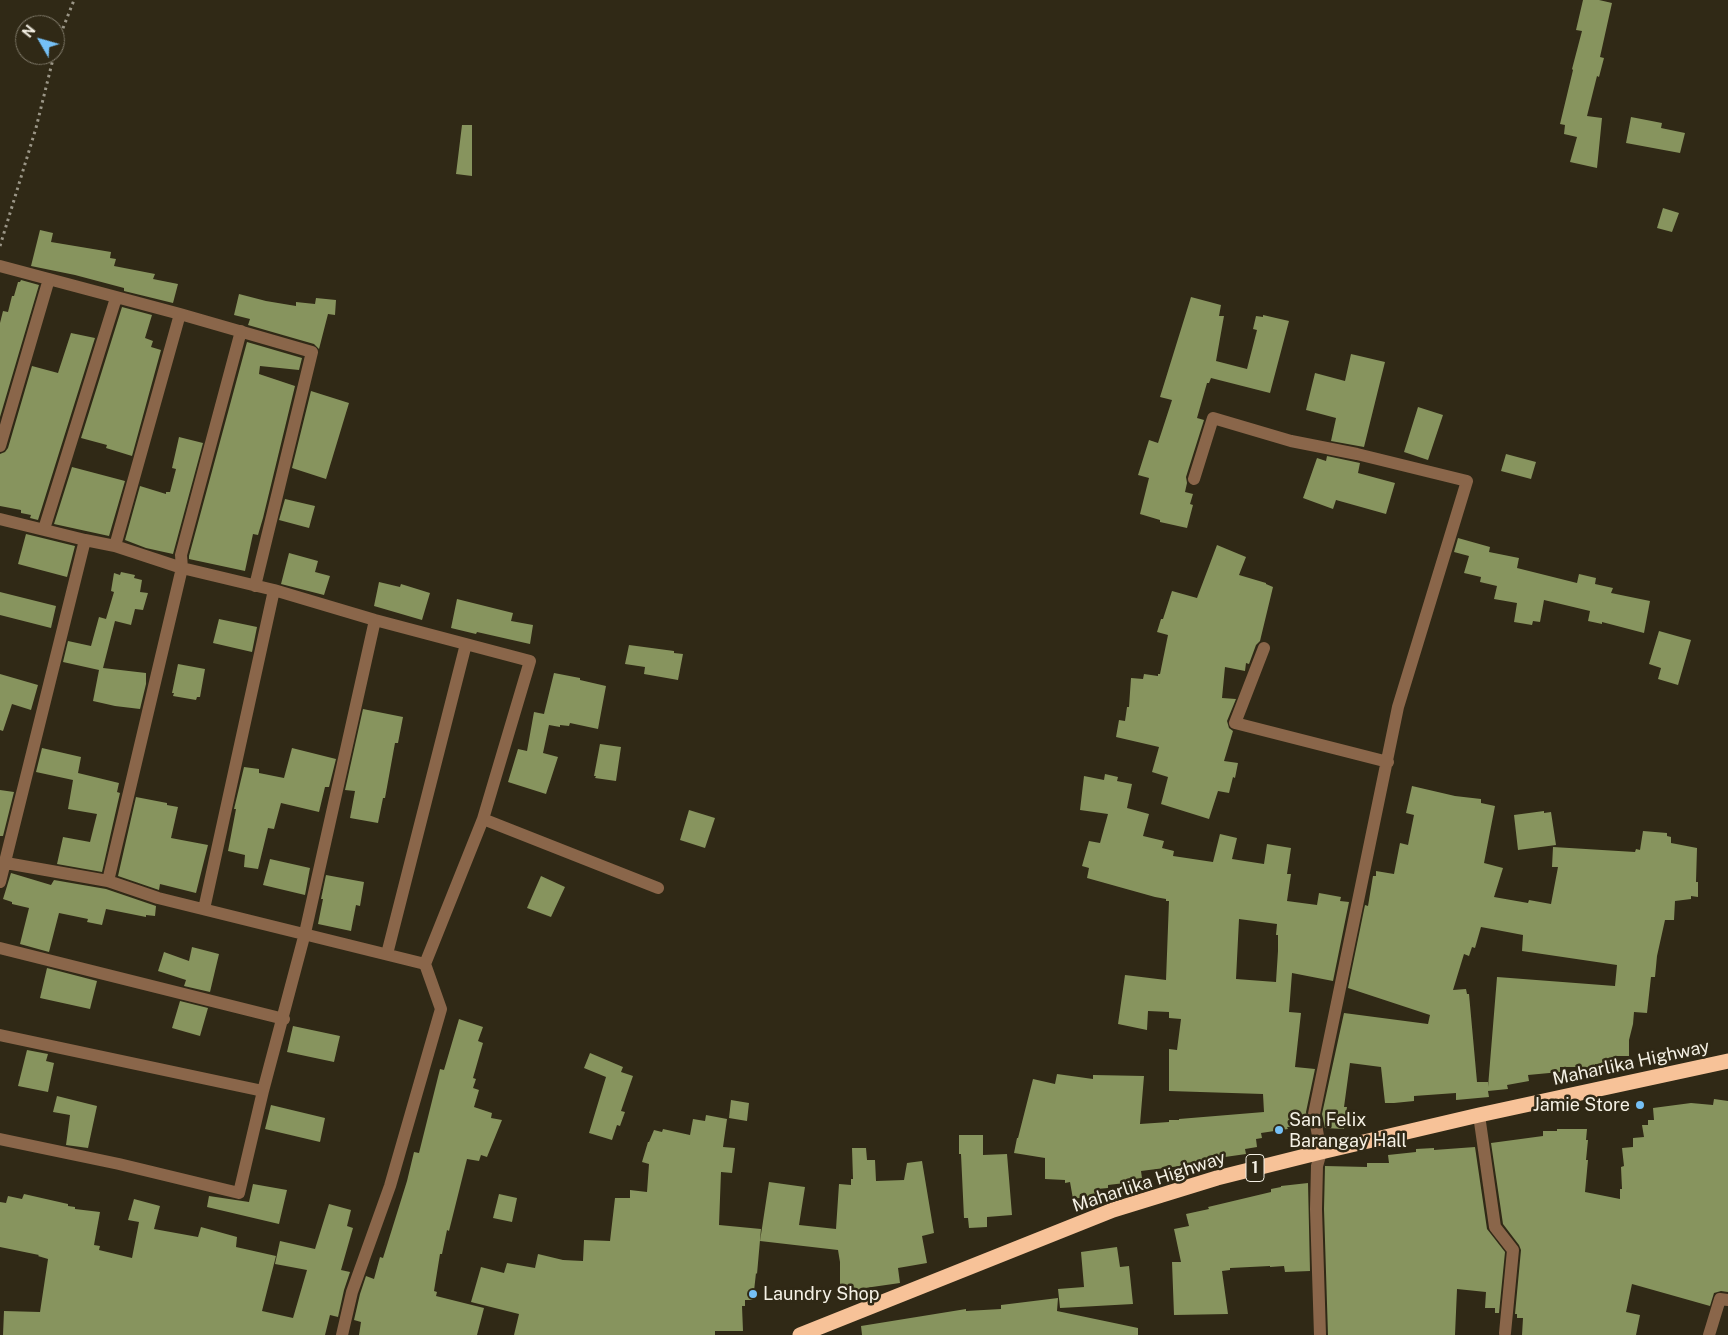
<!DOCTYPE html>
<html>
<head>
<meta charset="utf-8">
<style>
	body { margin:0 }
	#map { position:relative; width:1728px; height:1335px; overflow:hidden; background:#302916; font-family:"Public Sans",sans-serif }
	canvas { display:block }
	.north { position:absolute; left:15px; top:15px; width:50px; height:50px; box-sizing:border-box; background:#302916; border:1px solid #7f7969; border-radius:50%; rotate:308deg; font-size:14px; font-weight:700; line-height:20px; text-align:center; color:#f5f1e5 }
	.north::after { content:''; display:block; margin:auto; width:18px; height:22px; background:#75c0f6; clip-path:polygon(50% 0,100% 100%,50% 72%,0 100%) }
</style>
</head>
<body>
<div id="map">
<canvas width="1728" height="1335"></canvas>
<div class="north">N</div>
</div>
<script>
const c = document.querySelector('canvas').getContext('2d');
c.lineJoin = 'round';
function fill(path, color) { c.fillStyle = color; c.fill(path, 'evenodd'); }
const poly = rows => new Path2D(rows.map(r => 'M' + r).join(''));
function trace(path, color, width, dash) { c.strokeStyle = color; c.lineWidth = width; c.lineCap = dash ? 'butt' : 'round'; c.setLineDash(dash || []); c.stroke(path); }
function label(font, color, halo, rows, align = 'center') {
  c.font = font + ' "Public Sans",sans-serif'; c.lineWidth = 5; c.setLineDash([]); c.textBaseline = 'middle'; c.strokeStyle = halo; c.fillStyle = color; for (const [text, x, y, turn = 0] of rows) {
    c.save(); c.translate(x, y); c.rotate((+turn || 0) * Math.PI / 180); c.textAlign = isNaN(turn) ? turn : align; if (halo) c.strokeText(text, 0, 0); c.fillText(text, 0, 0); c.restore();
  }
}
const building = poly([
	[1583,0,1599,0,1612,3,1600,57,1604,58,1599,77,1597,76,1587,116,1602,118,1597,168,1570,162,1577,137,1564,134,1565,125,1560,124,1573,70,1572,69,1582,31,1576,30],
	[1631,117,1662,123,1661,128,1685,133,1680,153,1626,143],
	[462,125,472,125,472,176,456,174],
	[1663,208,1679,213,1672,232,1657,228],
	[40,230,53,233,51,242,111,252,110,258,116,259,114,266,155,274,153,279,178,284,173,303,124,291,124,288,75,275,31,266],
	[21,280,39,285,0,417,0,323,3,311,8,312,12,296,14,296,18,282,20,282],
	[239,294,266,301,296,306,296,302,315,304,316,298,336,300,335,315,328,314,319,349,314,344,248,325,250,319,234,315],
	[1191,297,1221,305,1219,316,1224,316,1216,361,1247,369,1257,330,1253,329,1256,316,1263,317,1263,315,1289,321,1270,393,1211,378,1209,383,1207,383,1197,418,1204,420,1186,477,1187,483,1185,492,1193,494,1190,504,1193,505,1187,528,1160,522,1160,520,1140,514,1149,478,1138,475,1149,440,1158,443,1172,400,1160,397],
	[122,307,152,315,145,338,153,341,151,347,161,350,132,456,106,448,107,445,81,438],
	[71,333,95,338,38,520,30,518,31,515,21,513,21,510,0,506,0,454,5,452,8,448,32,366,58,373],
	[247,342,302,358,299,370,260,366,259,374,295,386,263,518,258,535,253,534,245,571,189,559,189,556],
	[1351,354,1385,362,1364,447,1331,441,1336,418,1306,410,1315,373,1345,381],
	[311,391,349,403,326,479,292,468],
	[1418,407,1443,415,1428,460,1404,452],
	[179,437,203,443,173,554,146,548,125,540,140,486,166,494,166,492,170,492,176,469,172,468],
	[1506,454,1536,462,1531,479,1501,471],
	[1327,456,1360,463,1358,473,1395,483,1386,514,1336,500,1333,509,1303,498,1317,458,1326,461],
	[72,467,125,481,109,536,54,524],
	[285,499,315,506,309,528,279,520],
	[26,534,75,546,67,577,18,564],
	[1458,538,1490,547,1489,552,1519,558,1517,568,1577,583,1579,574,1596,578,1595,584,1613,588,1611,593,1650,601,1644,633,1602,622,1602,624,1588,621,1590,611,1544,600,1540,622,1533,621,1532,625,1514,622,1517,603,1494,599,1497,586,1480,582,1481,577,1464,573,1469,556,1454,552],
	[1217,545,1246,557,1239,575,1266,583,1266,584,1273,587,1260,641,1256,645,1249,664,1246,663,1245,671,1225,667,1222,698,1236,699,1227,721,1229,728,1233,731,1224,761,1238,763,1235,778,1233,777,1229,793,1218,791,1209,819,1161,804,1168,777,1152,772,1159,747,1116,737,1119,720,1125,721,1127,707,1129,707,1131,678,1143,679,1144,674,1158,676,1158,674,1160,674,1168,635,1157,632,1161,619,1163,619,1172,591,1197,598],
	[289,553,318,561,315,572,330,576,324,595,281,584],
	[121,572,135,575,134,578,142,580,140,592,148,593,143,610,135,609,131,625,115,621,103,668,146,673,146,684,140,709,115,706,93,701,99,670,63,662,68,641,91,646,99,617,106,619,114,592,111,591,114,573,120,575],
	[379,582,400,587,401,584,430,593,422,620,374,606],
	[0,592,56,606,51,628,0,615],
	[457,599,513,613,511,621,533,625,530,644,477,632,476,634,451,628],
	[219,619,257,627,252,652,213,643],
	[1659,631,1691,640,1678,685,1658,679,1661,668,1649,664],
	[629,645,674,651,674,653,683,654,678,680,644,674,645,667,625,664],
	[178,664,205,669,200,697,197,697,196,700,173,696,174,693,172,693],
	[554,673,580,678,580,680,606,686,598,729,570,723,569,726,560,725,560,727,549,725,543,753,558,757,546,794,508,782,518,749,527,751,534,712,544,714],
	[0,674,38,685,31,710,12,704,3,731,0,730],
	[363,709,403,717,398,743,395,743,385,798,383,798,378,823,350,818,355,791,345,790],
	[600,744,621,747,616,781,595,778,596,776,594,776],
	[42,748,81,757,78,773,119,783,117,792,120,793,102,872,57,864,63,837,90,842,97,814,68,809,73,780,36,772],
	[292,748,336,759,329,787,325,787,319,812,281,803,274,829,268,828,258,869,244,867,245,855,228,851,236,809,234,809,244,767,259,769,259,773,284,778],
	[1105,774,1118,777,1117,781,1132,784,1127,808,1149,814,1143,836,1164,841,1162,848,1174,851,1173,856,1213,862,1220,834,1237,838,1232,859,1264,864,1267,844,1291,848,1287,874,1291,874,1287,901,1317,905,1319,893,1341,897,1340,901,1349,902,1333,981,1292,973,1289,1012,1301,1013,1295,1067,1315,1069,1306,1112,1308,1126,1287,1127,1288,1129,1261,1133,1262,1138,1256,1139,1257,1147,1245,1149,1246,1154,1211,1159,1212,1162,1141,1171,1142,1178,1125,1180,1125,1183,1108,1185,1108,1188,1097,1189,1098,1195,1073,1199,1070,1182,1065,1183,1065,1180,1045,1179,1045,1158,1014,1153,1017,1138,1018,1138,1033,1079,1055,1084,1057,1074,1093,1079,1093,1075,1144,1076,1140,1124,1169,1122,1169,1120,1179,1120,1179,1119,1264,1112,1263,1094,1169,1091,1169,1049,1177,1050,1181,1019,1169,1018,1169,1012,1148,1011,1147,1030,1118,1024,1125,975,1166,980,1169,901,1166,901,1166,899,1155,897,1087,878,1089,868,1082,866,1089,841,1100,843,1108,814,1080,810,1084,776,1104,780],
	[1239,919,1277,924,1276,935,1278,935,1278,951,1276,982,1236,979],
	[1412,786,1455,796,1481,799,1481,803,1495,806,1484,863,1503,868,1494,897,1528,903,1529,900,1551,904,1558,867,1552,867,1553,847,1635,852,1636,849,1640,850,1643,831,1667,833,1667,836,1671,837,1671,843,1697,848,1696,882,1698,882,1698,897,1691,896,1691,899,1675,901,1674,920,1665,920,1657,956,1655,977,1651,977,1647,1013,1634,1012,1633,1024,1629,1040,1629,1056,1616,1056,1616,1059,1608,1060,1607,1065,1595,1064,1594,1068,1581,1067,1560,1067,1560,1072,1528,1075,1529,1081,1507,1085,1508,1089,1488,1091,1489,1097,1456,1100,1456,1093,1414,1096,1414,1101,1394,1103,1385,1103,1381,1067,1350,1063,1344,1107,1347,1107,1344,1129,1325,1128,1322,1114,1344,1013,1428,1024,1430,1015,1348,988,1365,905,1368,906,1373,876,1376,876,1376,871,1394,874,1400,843,1408,845,1414,815,1406,813],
	[1481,927,1523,935,1522,951,1617,965,1615,986,1497,977,1488,1087,1488,1082,1477,1082,1469,994,1467,994,1466,989,1453,990,1464,954,1469,956,1472,947,1475,948],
	[0,790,14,792,3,836,0,836],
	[136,797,167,803,167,805,178,807,171,838,208,845,196,893,160,884,159,890,118,876],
	[689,810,715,818,705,848,680,840],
	[1544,811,1544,813,1551,812,1556,845,1518,850,1514,815],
	[270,859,310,868,305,895,263,885],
	[11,873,51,885,54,880,106,889,156,906,155,916,146,915,146,917,106,909,102,925,87,922,88,919,59,913,49,952,20,944,29,908,12,904,12,902,3,899],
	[326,875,364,882,360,906,356,905,351,931,318,924,323,899,321,899],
	[541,876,565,887,551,917,527,908],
	[192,947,219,954,210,992,184,986,186,980,158,971,164,952,189,961],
	[47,968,97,981,90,1009,40,998],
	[180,1001,208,1008,200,1036,172,1028],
	[459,1019,483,1027,478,1041,483,1043,473,1078,476,1079,473,1088,479,1090,474,1107,492,1113,491,1118,502,1120,487,1157,481,1155,479,1161,467,1159,449,1231,447,1230,442,1254,440,1254,434,1291,437,1292,436,1296,484,1308,477,1335,359,1335,361,1322,354,1320,360,1294,366,1276,374,1279,380,1257,383,1258,407,1181,414,1152,419,1153,440,1069,444,1070],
	[293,1026,340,1036,334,1062,287,1052],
	[27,1050,48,1054,46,1061,54,1063,48,1092,18,1086],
	[590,1053,623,1067,621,1072,633,1076,621,1111,625,1112,620,1126,617,1125,612,1140,589,1133,606,1077,584,1068],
	[57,1096,97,1106,88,1148,66,1145,70,1115,53,1112],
	[1714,1099,1728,1101,1728,1292,1721,1291,1714,1293,1710,1306,1632,1284,1626,1312,1640,1315,1636,1335,1522,1335,1523,1318,1517,1318,1517,1314,1515,1314,1521,1250,1519,1245,1503,1224,1491,1143,1543,1136,1543,1131,1557,1131,1557,1129,1587,1129,1586,1140,1588,1140,1586,1160,1588,1160,1585,1192,1620,1199,1620,1189,1622,1189,1621,1167,1624,1166,1622,1148,1633,1147,1633,1138,1644,1137,1642,1125,1648,1125,1648,1120,1654,1120,1653,1108,1691,1103,1713,1105],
	[731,1100,749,1103,747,1121,729,1118],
	[271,1105,325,1118,320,1142,265,1129],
	[706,1115,727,1119,723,1147,735,1148,732,1173,721,1172,719,1225,761,1229,757,1274,756,1273,753,1300,745,1300,745,1306,742,1306,743,1331,715,1331,715,1335,514,1335,519,1314,471,1302,481,1267,504,1273,507,1263,535,1268,538,1254,563,1260,583,1261,584,1240,610,1241,615,1198,630,1198,630,1190,647,1192,649,1164,642,1162,648,1142,649,1142,654,1130,662,1132,663,1129,690,1135,693,1119,705,1121],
	[959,1135,983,1135,983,1155,1007,1154,1012,1215,987,1217,987,1227,969,1228,968,1218,964,1218,961,1154,959,1154],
	[1475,1147,1487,1229,1505,1252,1499,1313,1495,1313,1495,1308,1485,1308,1486,1292,1457,1289,1455,1335,1328,1335,1324,1209,1325,1166,1367,1167,1367,1163,1389,1163,1388,1155,1416,1152,1416,1149,1434,1148,1434,1150],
	[852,1148,866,1148,867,1160,875,1160,876,1181,904,1180,907,1163,922,1161,934,1233,922,1236,927,1263,898,1268,900,1283,865,1288,865,1291,840,1291,840,1262,838,1250,760,1241,769,1182,805,1187,799,1225,836,1229,839,1184,851,1185,851,1179,853,1179],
	[1308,1183,1310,1271,1285,1272,1284,1266,1270,1267,1270,1266,1230,1268,1230,1270,1222,1271,1228,1314,1174,1315,1172,1262,1181,1262,1174,1229,1189,1226,1186,1214,1209,1209,1208,1207,1271,1192,1271,1189,1281,1187,1281,1186],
	[253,1184,287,1190,279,1224,207,1207,209,1196,249,1202],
	[24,1194,68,1204,68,1206,75,1207,75,1209,100,1212,94,1245,100,1246,99,1250,132,1258,139,1222,128,1220,134,1199,160,1206,154,1229,198,1237,201,1227,237,1237,236,1247,276,1256,262,1311,293,1318,307,1270,275,1264,280,1241,315,1249,329,1204,351,1210,347,1226,353,1228,341,1270,350,1272,344,1290,338,1317,330,1315,325,1335,3,1335,4,1311,40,1312,48,1259,38,1256,39,1255,0,1247,0,1202,6,1203,8,1196,22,1199],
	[499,1194,517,1198,512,1222,493,1218],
	[1117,1247,1120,1267,1129,1266,1133,1304,1060,1308,1058,1289,1084,1287,1081,1252],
	[1058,1298,1057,1311,1138,1328,1138,1335,862,1335,861,1326,966,1309,966,1311,1001,1309,1001,1305]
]);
const path = poly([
	[55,53,58,41,74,0],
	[0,246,36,128,54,55]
]);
const minor = poly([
	[0,266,180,314,312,352,255,586],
	[0,446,49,279],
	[1194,479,1213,418,1291,441,1357,454,1467,481,1398,707,1314,1114,1321,1152,1317,1166,1316,1209,1320,1335],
	[0,519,85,540,115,546,182,568,274,590,375,620,530,661,483,819,425,964,441,1009,390,1186,352,1292,342,1335],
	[44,529,116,298],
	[115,546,180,314],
	[1264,648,1235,723,1388,762],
	[483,819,658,888],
	[6,863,108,881,158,898,425,964],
	[108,881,182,568,181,555,241,331],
	[0,882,85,540],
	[204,909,274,590],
	[0,948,284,1019],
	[387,954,466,644],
	[0,1035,263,1091],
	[1479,1115,1495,1227,1513,1250,1505,1333],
	[0,1139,119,1164,239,1193,263,1091,305,933,375,620],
	[1709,1335,1720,1299,1728,1300]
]);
const highway = poly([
	[800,1335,1113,1210,1217,1178,1321,1152,1479,1115,1728,1061]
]);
const markers = [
	[1640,1105,5,"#75c0f6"],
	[1279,1130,5,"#75c0f6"],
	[753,1294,5,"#75c0f6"]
];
const shields = [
	[1255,1168,18]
];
const shieldNames = [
	["1",1255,1168]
];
const streetNames = [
	["Maharlika Highway",1631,1063,-12],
	["Maharlika Highway",1149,1182,-18]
];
const poiNames = [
	["Jamie Store",1630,1105,"right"],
	["San Felix",1289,1120],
	["Barangay Hall",1289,1141],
	["Laundry Shop",763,1294]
];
fill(building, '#87945e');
trace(path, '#9b9687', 3, [2.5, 4]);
trace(minor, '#8a664a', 12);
trace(highway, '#f7c298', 15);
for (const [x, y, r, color] of markers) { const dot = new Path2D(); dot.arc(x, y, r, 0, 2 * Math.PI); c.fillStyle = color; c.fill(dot); trace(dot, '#302916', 2); }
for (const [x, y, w] of shields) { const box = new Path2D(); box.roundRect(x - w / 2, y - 13.5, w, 27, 4); c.fillStyle = '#302916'; c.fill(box); trace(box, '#f5f1e5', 1); }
label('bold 16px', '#f5f1e5', null, shieldNames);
label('18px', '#f5f1e5', '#302916', streetNames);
label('18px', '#f5f1e5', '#302916', poiNames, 'left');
</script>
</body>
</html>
